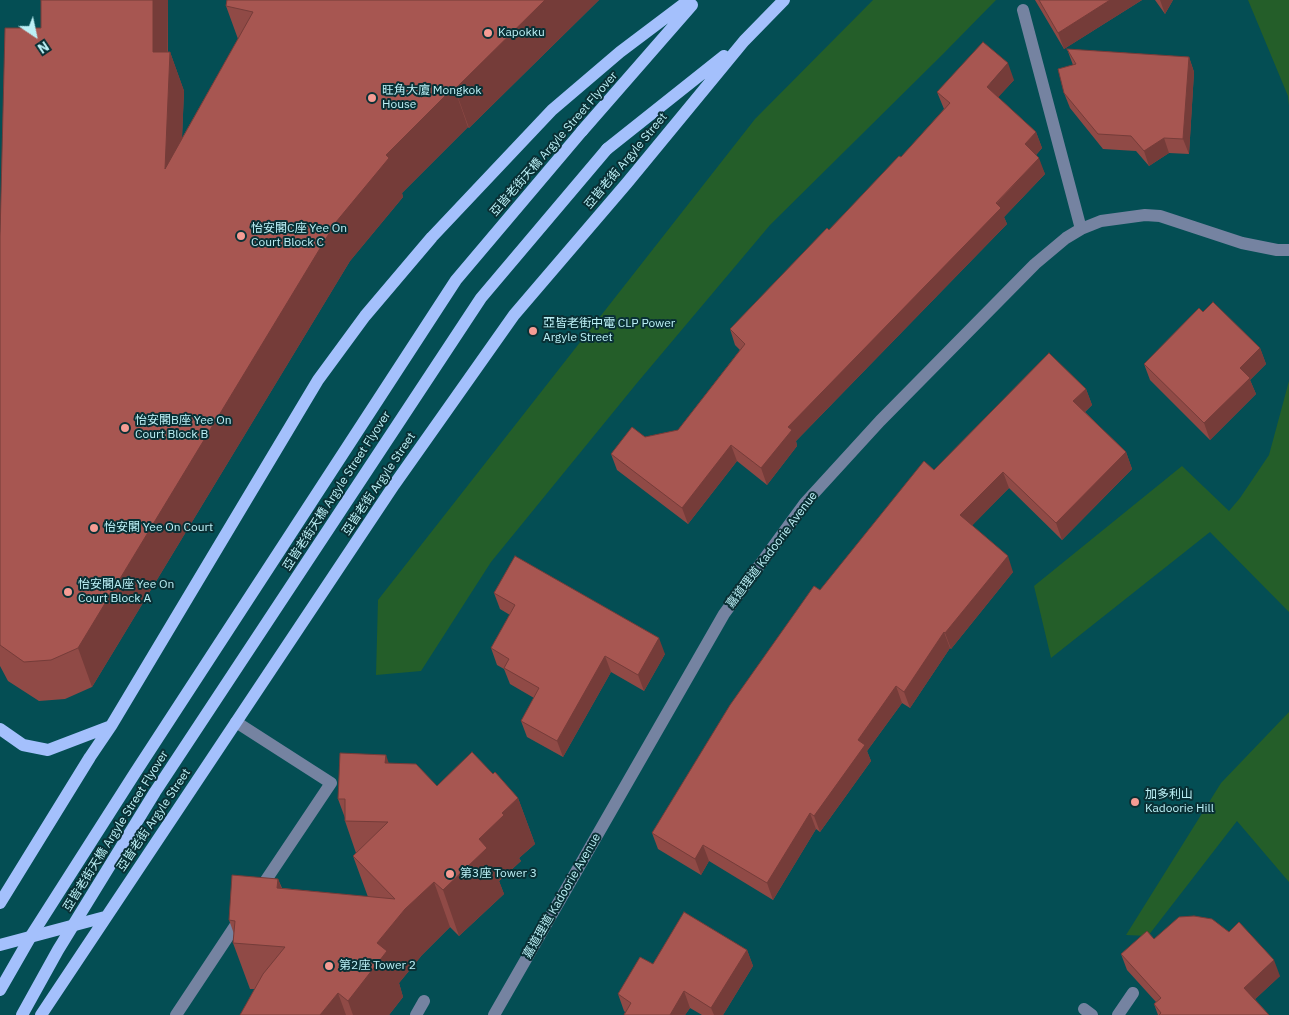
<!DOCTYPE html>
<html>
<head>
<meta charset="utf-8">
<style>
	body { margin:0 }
	#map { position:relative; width:1289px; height:1015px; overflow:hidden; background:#044e54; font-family:"IBM Plex Sans",sans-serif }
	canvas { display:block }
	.north { position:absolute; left:10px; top:10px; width:50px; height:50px; -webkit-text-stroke:4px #093035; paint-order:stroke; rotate:146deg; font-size:14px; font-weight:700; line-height:20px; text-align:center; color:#bcf0f6 }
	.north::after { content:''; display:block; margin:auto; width:18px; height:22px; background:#bcf0f6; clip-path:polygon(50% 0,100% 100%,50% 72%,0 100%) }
</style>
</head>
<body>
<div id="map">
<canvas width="1289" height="1015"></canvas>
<div class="north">N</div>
</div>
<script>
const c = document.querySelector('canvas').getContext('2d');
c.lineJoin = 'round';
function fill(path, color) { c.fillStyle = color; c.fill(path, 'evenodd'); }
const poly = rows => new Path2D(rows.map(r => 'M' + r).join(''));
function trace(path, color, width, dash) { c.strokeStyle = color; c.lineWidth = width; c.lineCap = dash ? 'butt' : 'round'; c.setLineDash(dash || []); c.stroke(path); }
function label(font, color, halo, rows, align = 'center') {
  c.font = font + ' "IBM Plex Sans","Noto Sans TC",sans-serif'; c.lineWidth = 4; c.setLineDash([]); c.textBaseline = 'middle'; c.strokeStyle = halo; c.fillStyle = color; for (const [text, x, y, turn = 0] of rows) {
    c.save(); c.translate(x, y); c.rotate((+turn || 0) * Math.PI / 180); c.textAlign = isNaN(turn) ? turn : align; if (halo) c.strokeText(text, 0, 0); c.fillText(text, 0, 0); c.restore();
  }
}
const green = poly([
	[873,0,996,0,943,54,770,225,637,383,491,562,421,671,376,675,378,600,755,119],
	[1248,0,1289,0,1289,106,1288,96],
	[1289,381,1289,612,1210,532,1051,658,1034,586,1182,466,1229,511,1240,498,1269,455],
	[1289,712,1289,882,1237,821,1148,936,1126,935,1221,783]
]);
const minor = poly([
	[1023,10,1081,229],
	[236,722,331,783,258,892],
	[1084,1009,1092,1015],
	[176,1015,241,917],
	[416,1015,424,1001],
	[494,1015,724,614,805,503,880,421,1035,264,1066,238,1081,229,1101,221,1145,215,1160,216,1242,243,1277,250,1289,250],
	[1118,1015,1133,993]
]);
const major = poly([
	[582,131,692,5],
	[607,149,724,56],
	[0,729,23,745,48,750,111,726],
	[0,903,90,757,111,726,318,380,365,316,432,237,552,110,620,52,689,0],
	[0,945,105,917],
	[41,1015,394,485,514,315,627,183,744,41,784,0]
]);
const majorBridge = poly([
	[0,990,31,936,135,773,456,280,582,131],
	[22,1015,58,950,155,792,481,298,607,149]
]);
const wall = poly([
	[41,0,168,0,168,52,170,52,184,91,182,138,238,39,226,6,227,0,599,0,469,128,468,127,402,193,403,197,350,261,92,687,65,699,39,701,8,681,0,666,0,236,41,28],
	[1035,0,1142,0,1064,49],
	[1155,0,1173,0,1165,14],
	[1067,49,1189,57,1194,72,1189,154,1169,153,1149,166,1136,151,1103,149,1070,108,1064,93,1073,65],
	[1014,80,998,97,1036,132,1042,148,1036,155,1045,174,1004,217,1007,224,796,441,797,446,767,485,737,461,688,524,617,470,611,454,645,437,678,430,740,350,735,345,730,329,901,157,944,109,937,92],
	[1203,312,1260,348,1266,364,1250,380,1256,394,1210,440,1150,380,1144,364],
	[1086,389,1092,405,1085,412,1126,452,1132,469,1062,540,1009,488,972,525,1013,572,951,649,950,648,910,708,902,703,867,751,871,761,820,832,816,829,773,900,709,861,701,875,658,849,652,833,820,590,934,470],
	[494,593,665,654,644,691,611,672,563,757,527,737,521,721,534,698,510,684,504,669,497,665,491,648,510,615,500,609],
	[389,763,437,786,493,774,518,798,535,844,519,858,521,861,499,881,504,894,459,936,450,927,422,955,399,983,403,997,389,1015,240,1015,255,989,250,989,233,943,234,934,229,920,278,879,282,888,368,897,353,856,356,853,345,821,345,818,338,799],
	[1154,939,1280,976,1255,999,1269,1015,1158,1015,1154,1004,1156,1002,1127,970,1121,954],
	[747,950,753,966,723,1015,702,1015,690,1008,685,1015,624,1015,625,1012,624,1011,618,994,653,964]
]);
const shadedWall = poly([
	[153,0,168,0,167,91,153,52],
	[545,0,599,0,469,128,455,89],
	[1110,0,1142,0,1064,49,1058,33],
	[1160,0,1173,0,1165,14],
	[170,52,184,91,179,208,165,169],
	[1189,57,1194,72,1189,154,1183,139],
	[1008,63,1014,80,993,103,987,87],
	[454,87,468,127,402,193,403,197,350,261,92,687,78,648,336,222,386,155],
	[1036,132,1042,148,1031,161,1025,144],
	[1164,138,1169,153,1149,166,1144,151],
	[1039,158,1045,174,1004,217,1007,224,796,441,797,446,767,485,761,468,788,427],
	[1260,348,1266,364,1250,380,1256,394,1210,440,1204,423,1240,368],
	[1086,389,1092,405,1079,417,1073,401],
	[731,445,737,461,688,524,682,508],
	[1126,452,1132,469,1062,540,1056,523],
	[1003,472,1009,488,966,532,960,515],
	[1008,556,1013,572,951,649,945,633],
	[944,632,950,648,910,708,904,692],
	[659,638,665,654,644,691,638,675],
	[605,656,611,672,563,757,557,741],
	[896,686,902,703,867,751,871,761,820,832,814,816,858,740],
	[386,755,402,801,385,763],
	[518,798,535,844,519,858,521,861,499,881,504,894,459,936,443,890,479,839,502,813],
	[810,813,816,829,773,900,767,883],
	[703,845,709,861,701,875,695,859],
	[278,879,295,925,277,888],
	[434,882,450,927,422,955,399,983,403,997,389,1015,353,1015,348,1001,377,943,405,909],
	[747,950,753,966,723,1015,714,1015,711,1008],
	[1274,960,1280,976,1250,1004,1244,988],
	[684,991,690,1008,685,1015,670,1015],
	[338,993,346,1015,320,1015]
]);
const building = poly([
	[41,0,153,0,153,52,170,52,165,169,253,12,226,6,227,0,545,0,455,89,454,87,386,155,389,158,336,222,78,648,51,660,24,662,0,645,0,236,5,28,41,28,41,0],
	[1039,0,1110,0,1058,33,1039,0],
	[983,42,1008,63,987,87,1036,132,1025,144,1039,158,996,203,1001,208,788,427,792,430,761,468,731,445,682,508,611,454,632,427,645,437,678,430,745,344,730,329,827,228,829,230,899,156,901,157,950,103,937,92,983,42],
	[1067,49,1189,57,1183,139,1164,138,1144,151,1131,136,1098,134,1064,93,1058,69,1076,64,1067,49],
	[1213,302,1260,348,1240,368,1250,378,1204,423,1144,364,1199,308,1203,312,1213,302],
	[1049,353,1086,389,1073,401,1126,452,1056,523,1003,472,960,515,1008,556,945,633,944,632,904,692,896,686,858,740,865,745,814,816,810,813,767,883,703,845,695,859,652,833,730,705,814,586,820,590,924,461,934,470,1049,353],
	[515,556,659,638,638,675,605,656,557,741,521,721,539,688,504,668,509,659,491,648,515,605,494,593,515,556],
	[472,752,493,774,495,772,518,798,502,813,504,815,479,839,487,848,443,890,434,882,405,909,377,943,387,951,348,1001,338,993,320,1015,240,1015,263,974,285,947,233,943,235,921,229,920,232,875,278,879,277,888,395,899,353,856,388,822,345,821,345,799,338,799,340,753,386,755,385,763,416,764,437,786,472,752],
	[684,912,747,950,711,1008,684,991,670,1015,624,1015,631,1003,618,994,640,957,653,964,684,912],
	[1194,916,1212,919,1229,932,1239,922,1274,960,1244,988,1269,1015,1159,1015,1161,1013,1154,1004,1161,998,1121,954,1147,931,1154,939,1179,917,1194,916]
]);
const markers = [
	[488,33,5,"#f59c94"],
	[372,98,5,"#f59c94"],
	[241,236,5,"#f59c94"],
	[533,331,5,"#f59c94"],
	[125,428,5,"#f59c94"],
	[94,528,5,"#f59c94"],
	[68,592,5,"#f59c94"],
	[1135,802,5,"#f59c94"],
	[450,874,5,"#f59c94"],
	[329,966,5,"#f59c94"]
];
const poiNames = [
	["Kapokku",498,33],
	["旺角大廈 Mongkok",382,91],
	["House",382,105],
	["怡安閣C座 Yee On",251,229],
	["Court Block C",251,243],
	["亞皆老街中電 CLP Power",543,324],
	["Argyle Street",543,338],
	["怡安閣B座 Yee On",135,421],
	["Court Block B",135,435],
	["怡安閣 Yee On Court",104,528],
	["怡安閣A座 Yee On",78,585],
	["Court Block A",78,599],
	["加多利山",1145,795],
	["Kadoorie Hill",1145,809],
	["第3座 Tower 3",460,874],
	["第2座 Tower 2",339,966]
];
const streetNames = [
	["亞皆老街天橋 Argyle Street Flyover",554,144,-49],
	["亞皆老街 Argyle Street",626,161,-50],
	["亞皆老街 Argyle Street",379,484,-56],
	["亞皆老街天橋 Argyle Street Flyover",337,491,-57],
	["嘉道理道 Kadoorie Avenue",772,550,-53],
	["亞皆老街 Argyle Street",154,820,-56],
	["亞皆老街天橋 Argyle Street Flyover",116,831,-58],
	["嘉道理道 Kadoorie Avenue",562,896,-60]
];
fill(green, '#245e29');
trace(minor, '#7583a1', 12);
trace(major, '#a4c0fc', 12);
trace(majorBridge, '#a4c0fc', 12);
fill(wall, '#904a46');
fill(shadedWall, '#753c39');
fill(building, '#a75651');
trace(building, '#753c39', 1);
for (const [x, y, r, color] of markers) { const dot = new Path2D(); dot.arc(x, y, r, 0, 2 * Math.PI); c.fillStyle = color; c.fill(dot); trace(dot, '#093035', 2); }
label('12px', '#bcf0f6', '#093035', poiNames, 'left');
label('12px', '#bcf0f6', '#093035', streetNames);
</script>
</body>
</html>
